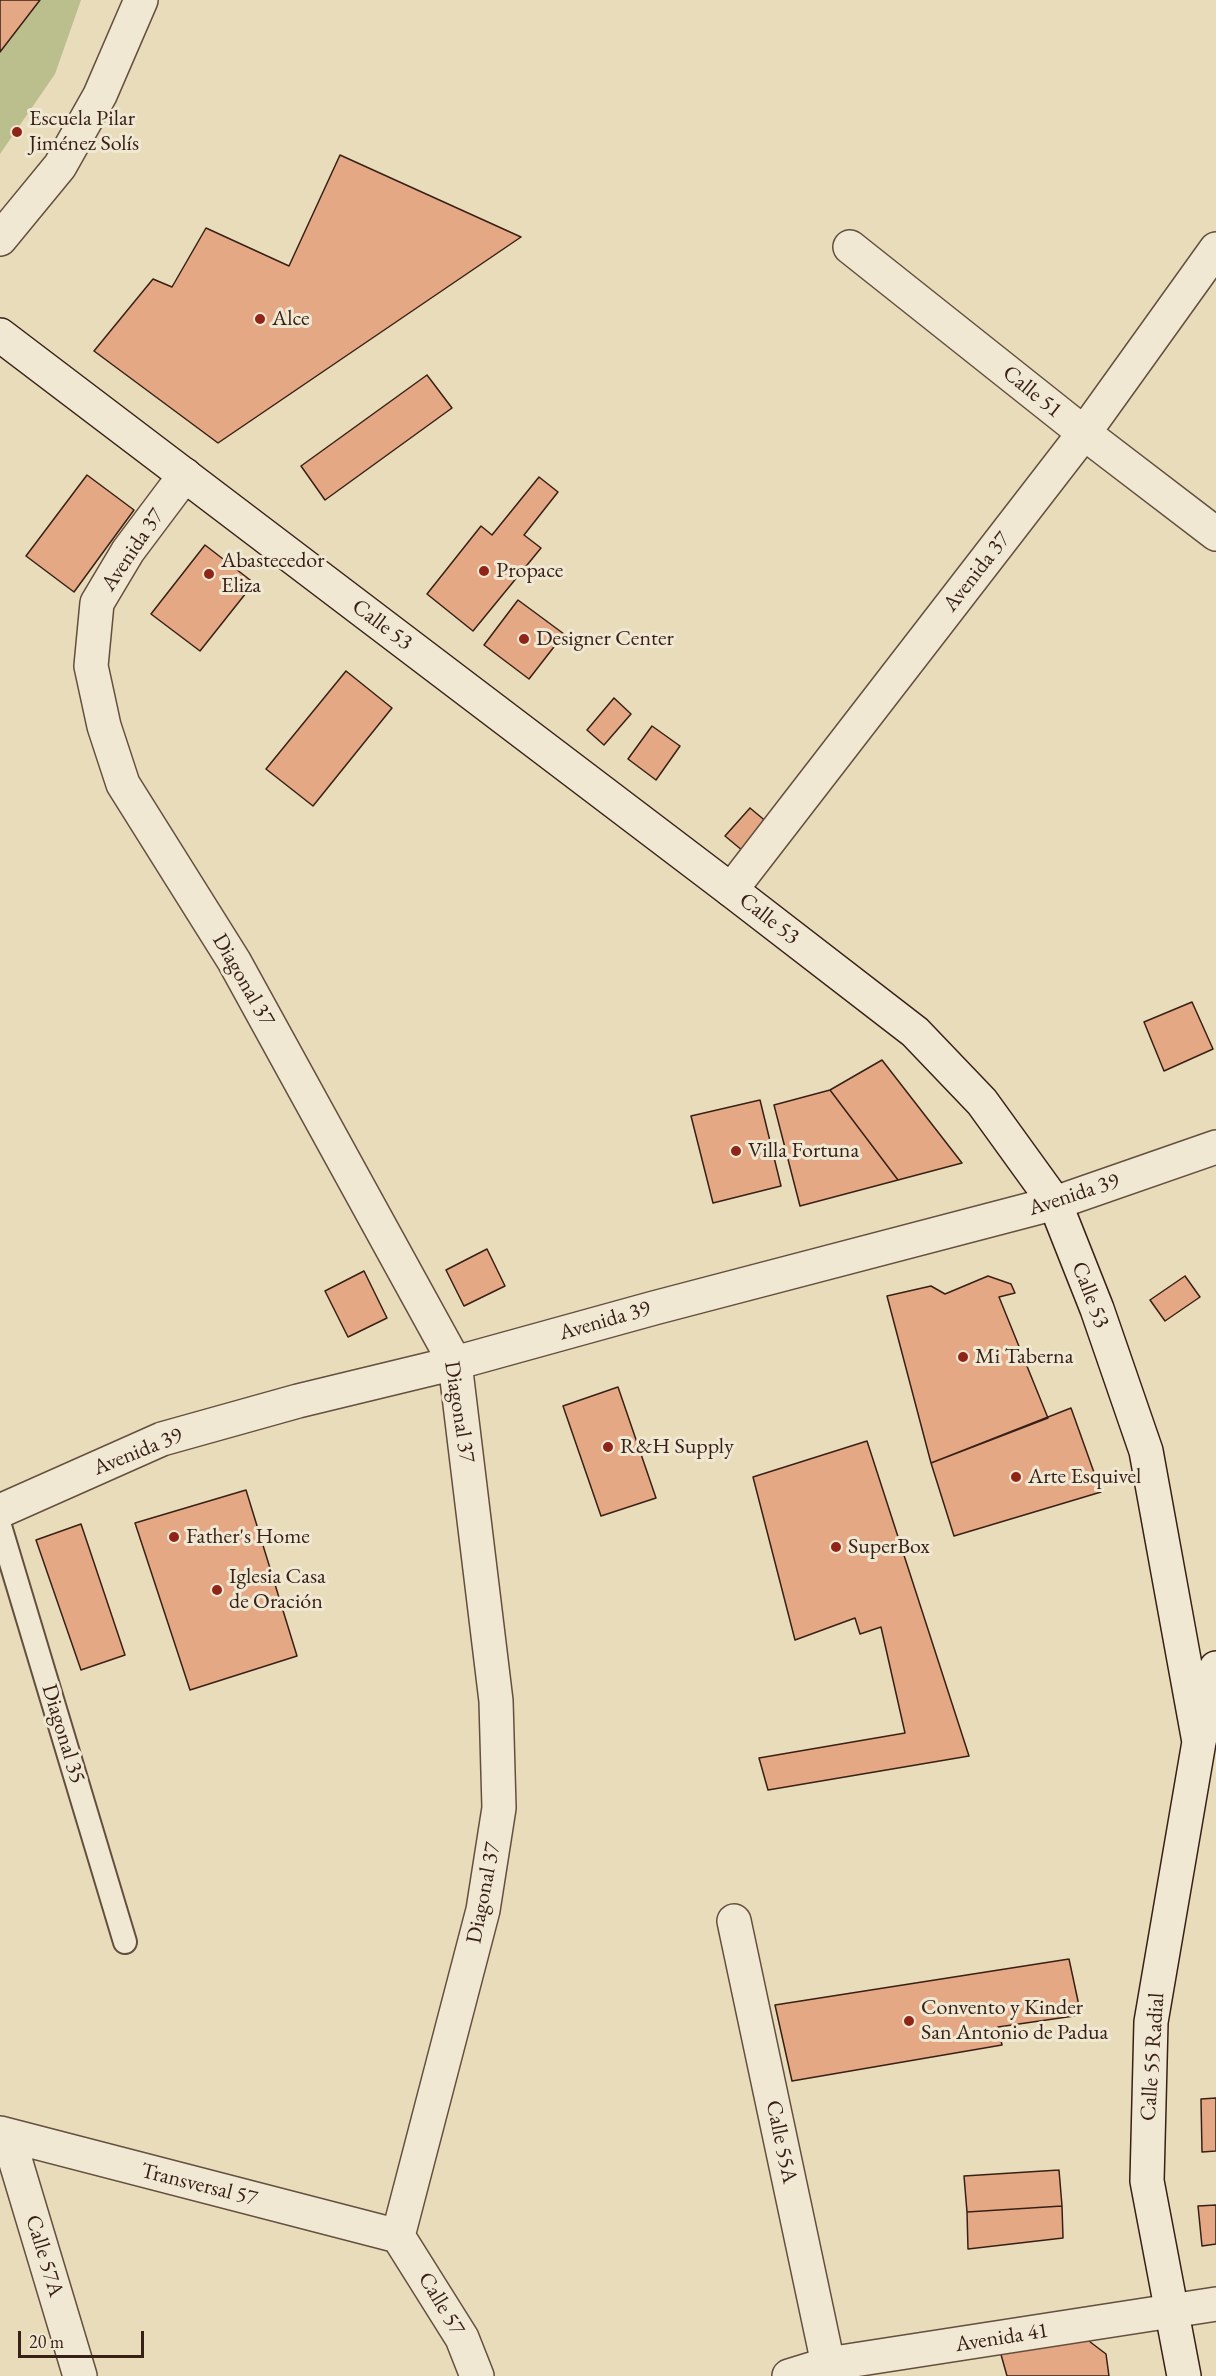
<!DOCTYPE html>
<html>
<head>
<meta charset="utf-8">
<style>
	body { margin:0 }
	#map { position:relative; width:1216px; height:2376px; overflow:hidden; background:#e8dcbb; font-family:"EB Garamond",serif }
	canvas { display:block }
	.scale { position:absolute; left:18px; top:2331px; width:126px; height:27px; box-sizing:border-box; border:3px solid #382016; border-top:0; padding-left:8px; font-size:18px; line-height:21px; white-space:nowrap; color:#382016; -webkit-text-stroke:4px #f0e8d3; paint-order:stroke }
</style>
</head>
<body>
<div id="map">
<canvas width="1216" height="2376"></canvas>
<div class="scale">20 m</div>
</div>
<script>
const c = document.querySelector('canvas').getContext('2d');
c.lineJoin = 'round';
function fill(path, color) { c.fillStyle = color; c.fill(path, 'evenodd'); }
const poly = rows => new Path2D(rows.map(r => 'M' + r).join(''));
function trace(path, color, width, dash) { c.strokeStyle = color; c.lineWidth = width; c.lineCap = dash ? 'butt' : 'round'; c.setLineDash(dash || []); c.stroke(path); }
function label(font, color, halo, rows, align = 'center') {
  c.font = font + ' "EB Garamond",serif'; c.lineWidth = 6; c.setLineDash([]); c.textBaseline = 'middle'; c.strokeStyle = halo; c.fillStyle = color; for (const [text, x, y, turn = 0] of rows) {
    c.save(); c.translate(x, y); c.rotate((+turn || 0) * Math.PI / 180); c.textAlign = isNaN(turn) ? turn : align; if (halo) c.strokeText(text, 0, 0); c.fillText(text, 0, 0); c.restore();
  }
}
const green = poly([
	[40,0,81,0,55,74,0,154,0,52]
]);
const building = poly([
	[0,0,40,0,0,52,0,0],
	[340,155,521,237,218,443,94,351,153,279,172,287,206,228,289,266,340,155],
	[427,375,452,408,325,500,301,466,427,375],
	[87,475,134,510,74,592,26,556,87,475],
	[539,477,558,492,524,535,541,548,473,631,427,594,481,526,492,535,539,477],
	[205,545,254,583,200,651,151,614,205,545],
	[518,600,564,634,529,679,484,645,518,600],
	[346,671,392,708,313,806,266,769,346,671],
	[614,698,631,714,604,745,587,730,614,698],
	[652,726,680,746,656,780,628,759,652,726],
	[750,808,768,823,743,851,725,836,750,808],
	[1192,1002,1213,1049,1164,1071,1144,1022,1192,1002],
	[882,1060,962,1163,898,1180,830,1090,882,1060],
	[830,1090,898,1180,800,1206,774,1105,830,1090],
	[760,1100,781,1186,713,1203,691,1116,760,1100],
	[487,1249,505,1286,464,1306,446,1270,487,1249],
	[364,1271,387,1318,348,1337,325,1291,364,1271],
	[988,1276,1011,1284,1015,1293,999,1297,1048,1418,931,1463,887,1296,931,1286,945,1294,988,1276],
	[1185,1276,1200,1297,1165,1321,1150,1300,1185,1276],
	[618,1387,656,1498,601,1516,563,1406,618,1387],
	[1071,1408,1101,1492,954,1536,931,1463,1071,1408],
	[867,1441,969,1756,768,1790,759,1758,905,1733,881,1627,860,1634,855,1618,795,1640,753,1477,867,1441],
	[246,1490,297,1656,190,1690,135,1523,246,1490],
	[81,1524,125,1655,81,1670,36,1540,81,1524],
	[1069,1959,1081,2015,998,2027,1002,2045,792,2081,775,2005,1069,1959],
	[1216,2098,1216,2151,1202,2152,1201,2099,1216,2098],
	[1059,2170,1062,2206,967,2212,964,2176,1059,2170],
	[1216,2205,1216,2244,1202,2246,1198,2206,1216,2205],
	[1062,2206,1063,2238,968,2249,967,2212,1062,2206],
	[1085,2338,1106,2354,1109,2376,1007,2376,1000,2351,1085,2338]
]);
const service = poly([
	[0,1526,125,1942]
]);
const minor = poly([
	[0,239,60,166,100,95,141,0],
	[850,247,1084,433,1216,534],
	[185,475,128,551,97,603,91,666,104,726,123,784,234,961,455,1363,496,1701,499,1808,483,1910,398,2236],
	[731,890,1084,433,1216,249],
	[0,1511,162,1439,298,1401,455,1363,654,1308,1055,1203,1216,1147],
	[734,1921,828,2364],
	[0,2133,398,2236],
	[8,2136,80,2376],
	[398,2236,462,2338,477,2376],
	[789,2376,828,2364,1216,2304]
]);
const secondary = poly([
	[0,335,731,890,915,1032,982,1102,1055,1203,1097,1309,1146,1451,1199,1742],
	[1184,2376,1147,2181,1151,2022,1199,1742,1216,1668]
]);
const markers = [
	[17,132,6,"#8f2418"],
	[260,319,6,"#8f2418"],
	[484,571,6,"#8f2418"],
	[209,574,6,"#8f2418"],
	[524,639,6,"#8f2418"],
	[736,1151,6,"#8f2418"],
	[963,1357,6,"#8f2418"],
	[608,1447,6,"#8f2418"],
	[1016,1477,6,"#8f2418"],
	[174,1537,6,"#8f2418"],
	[836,1547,6,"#8f2418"],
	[217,1590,6,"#8f2418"],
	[909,2021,6,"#8f2418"]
];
const poiNames = [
	["Escuela Pilar",29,119],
	["Jiménez Solís",29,144],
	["Alce",272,319],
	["Abastecedor",221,561],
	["Eliza",221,586],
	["Propace",496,571],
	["Designer Center",536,639],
	["Villa Fortuna",748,1151],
	["Mi Taberna",975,1357],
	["R&H Supply",620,1447],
	["Arte Esquivel",1028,1477],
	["Father's Home",186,1537],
	["SuperBox",848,1547],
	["Iglesia Casa",229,1577],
	["de Oración",229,1602],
	["Convento y Kinder",921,2008],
	["San Antonio de Padua",921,2033]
];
const streetNames = [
	["Calle 51",1032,392,39],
	["Avenida 37",133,550,-56],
	["Avenida 37",977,572,-52],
	["Calle 53",382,625,37],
	["Calle 53",769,919,38],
	["Diagonal 37",243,980,60],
	["Avenida 39",1074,1195,-18],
	["Calle 53",1090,1295,69],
	["Avenida 39",605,1321,-16],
	["Diagonal 37",459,1412,81],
	["Avenida 39",138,1452,-22],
	["Diagonal 35",63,1734,73],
	["Diagonal 37",484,1893,-79],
	["Calle 55 Radial",1153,2057,-86],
	["Calle 55A",781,2142,78],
	["Transversal 57",199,2185,14],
	["Calle 57A",44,2256,73],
	["Calle 57",441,2304,59],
	["Avenida 41",1002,2338,-9]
];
fill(green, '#babf8d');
fill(building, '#e5a885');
trace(building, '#382016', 1.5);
trace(service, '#644f3f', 26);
trace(minor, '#644f3f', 36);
trace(secondary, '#382016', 36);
trace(service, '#f0e8d3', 22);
trace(minor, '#f0e8d3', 33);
trace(secondary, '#f0e8d3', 33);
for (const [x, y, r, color] of markers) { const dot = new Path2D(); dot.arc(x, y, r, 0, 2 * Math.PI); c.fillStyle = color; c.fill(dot); trace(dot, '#f0e8d3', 2); }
label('22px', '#382016', '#f0e8d3', poiNames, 'left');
label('22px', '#382016', '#f0e8d3', streetNames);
</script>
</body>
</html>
